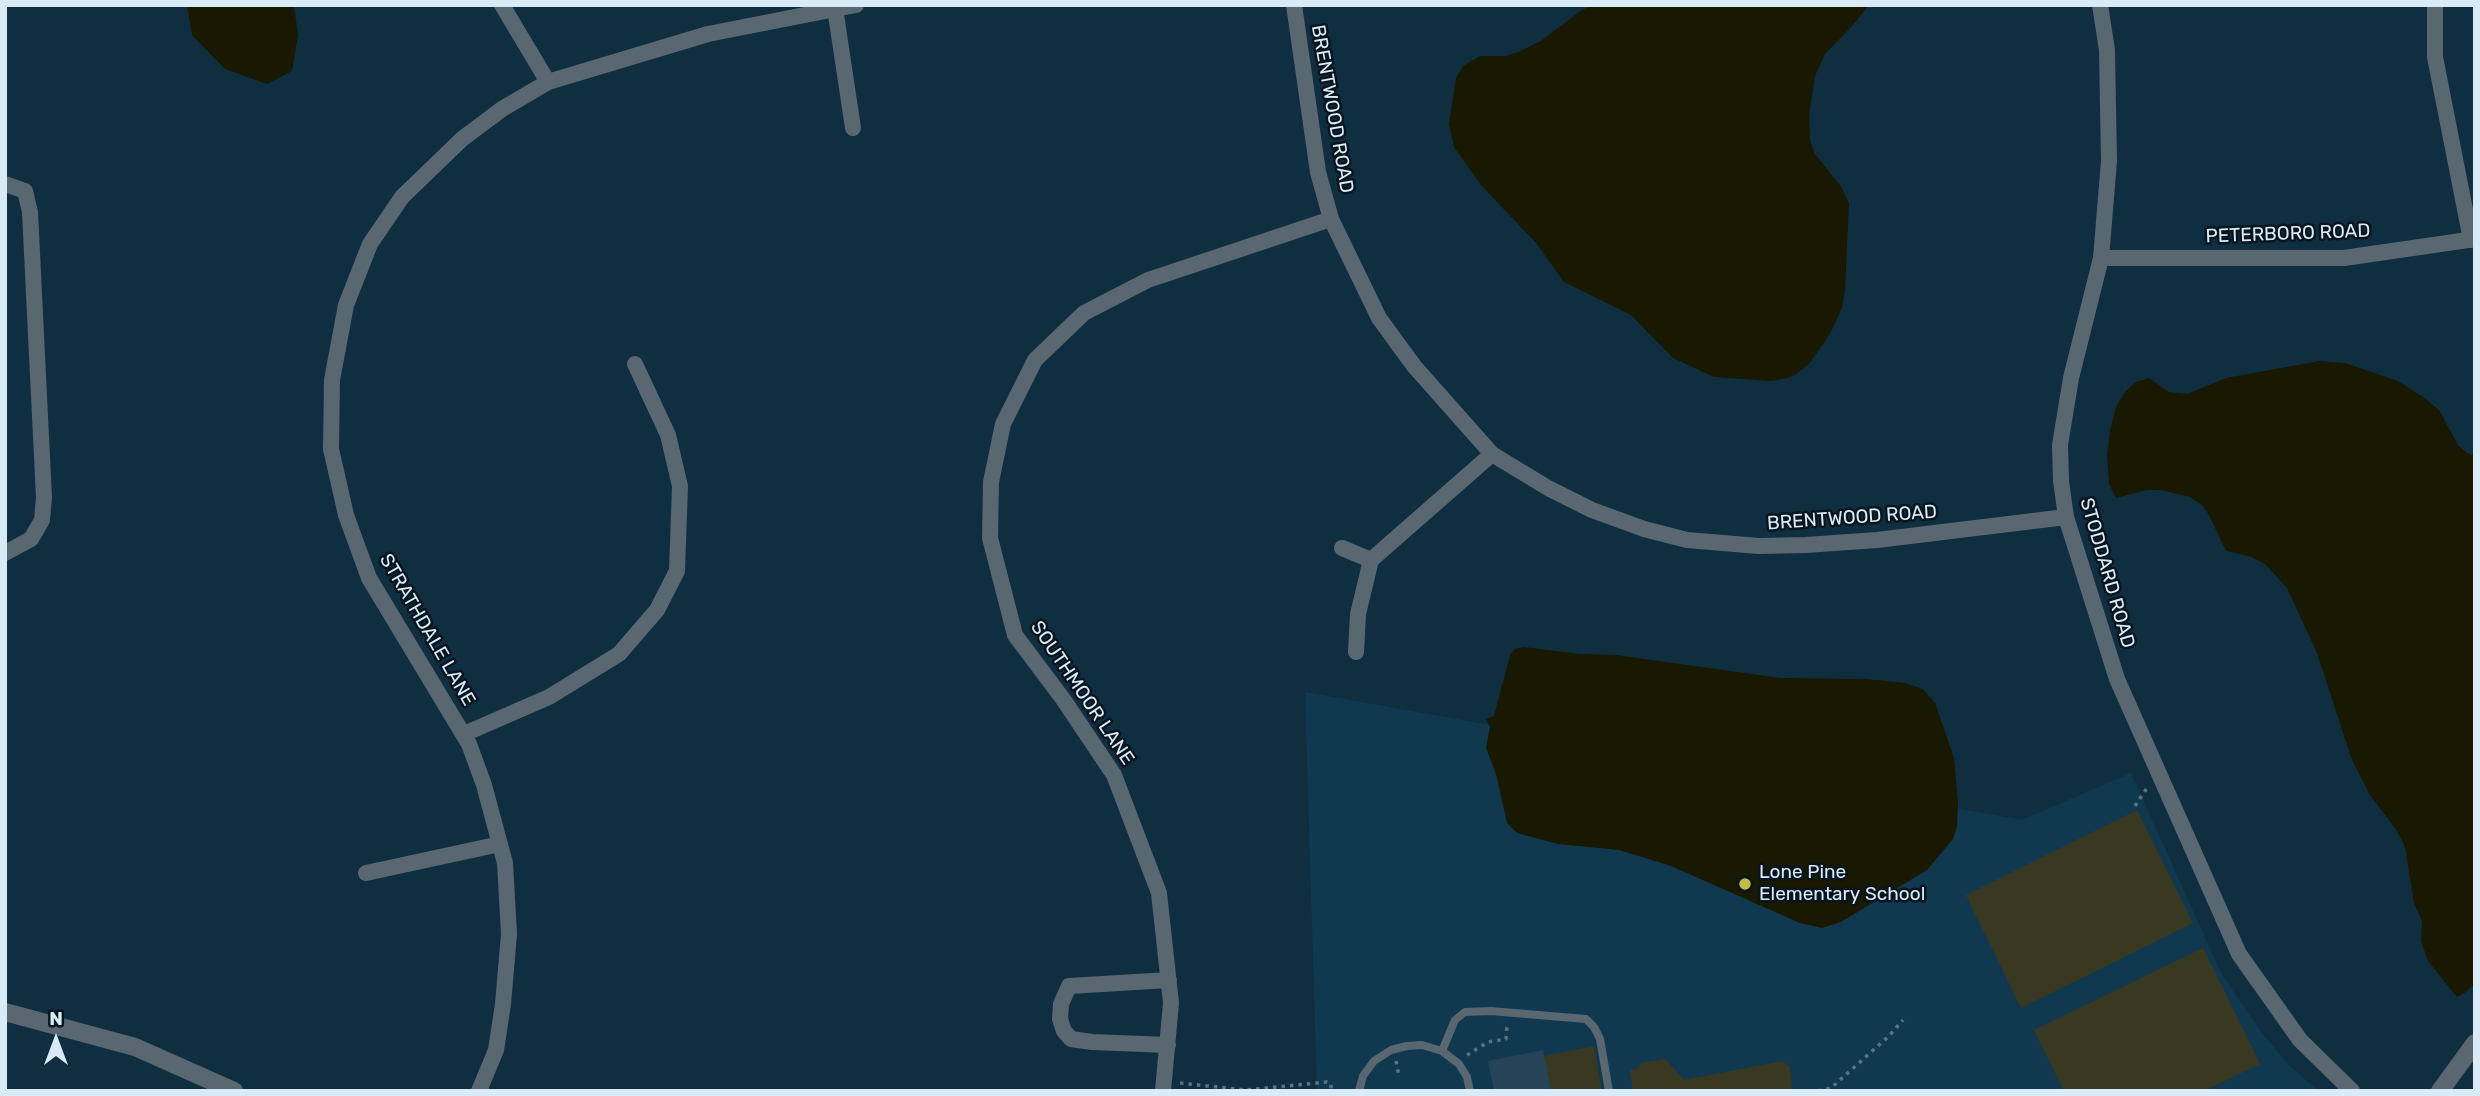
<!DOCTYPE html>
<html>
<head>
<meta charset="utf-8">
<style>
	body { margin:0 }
	#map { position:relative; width:2480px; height:1096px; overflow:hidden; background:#0f2f41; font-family:Rubik,sans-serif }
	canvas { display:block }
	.frame { position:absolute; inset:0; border:7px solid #d9ebf7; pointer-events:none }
	.north { position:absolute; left:21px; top:1005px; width:70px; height:70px; -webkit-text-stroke:5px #08151e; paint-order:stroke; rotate:0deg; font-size:19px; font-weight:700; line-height:28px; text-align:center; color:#d9ebf7 }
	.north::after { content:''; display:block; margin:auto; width:24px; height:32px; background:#d9ebf7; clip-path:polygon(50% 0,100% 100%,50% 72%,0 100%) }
</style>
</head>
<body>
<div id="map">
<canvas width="2480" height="1096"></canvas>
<div class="frame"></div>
<div class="north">N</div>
</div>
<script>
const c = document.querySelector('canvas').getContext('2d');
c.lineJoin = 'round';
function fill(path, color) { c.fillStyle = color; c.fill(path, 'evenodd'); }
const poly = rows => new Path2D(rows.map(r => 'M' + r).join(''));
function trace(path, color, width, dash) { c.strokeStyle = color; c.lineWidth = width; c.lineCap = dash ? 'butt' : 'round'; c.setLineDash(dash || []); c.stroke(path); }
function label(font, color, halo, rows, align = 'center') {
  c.font = font + ' Rubik,sans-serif'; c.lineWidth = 5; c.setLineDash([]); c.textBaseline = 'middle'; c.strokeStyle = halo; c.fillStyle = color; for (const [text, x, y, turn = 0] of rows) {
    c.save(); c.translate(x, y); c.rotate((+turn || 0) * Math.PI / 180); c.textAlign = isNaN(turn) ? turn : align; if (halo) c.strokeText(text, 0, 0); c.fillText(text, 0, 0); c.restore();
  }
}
const built = poly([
	[1305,692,2022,820,2131,773,2221,973,2261,1032,2288,1064,2318,1091,1317,1091]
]);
const green = poly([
	[2137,810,2193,923,2021,1008,1966,895],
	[2203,948,2260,1064,2204,1091,2064,1091,2034,1030],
	[1594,1046,1602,1091,1551,1091,1544,1056],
	[1665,1059,1684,1080,1782,1061,1790,1067,1792,1090,1633,1091,1630,1070,1638,1068,1641,1063]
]);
const water = poly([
	[187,5,294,5,298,35,292,71,267,84,225,69,192,35],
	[1593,5,1869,5,1853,25,1825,54,1815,76,1809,116,1810,140,1815,154,1842,188,1849,203,1845,290,1842,308,1830,334,1809,364,1795,375,1787,378,1771,381,1714,377,1673,358,1631,315,1564,282,1536,243,1481,185,1454,147,1449,124,1456,78,1463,66,1480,56,1505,56,1518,52,1541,41,1582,10],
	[2319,361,2345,363,2398,381,2423,397,2439,410,2458,445,2467,453,2475,456,2475,983,2466,992,2457,997,2428,961,2421,941,2422,921,2414,903,2405,847,2397,831,2370,795,2352,760,2317,653,2287,588,2265,564,2252,557,2227,551,2224,547,2209,515,2202,505,2190,497,2161,490,2147,490,2116,498,2109,484,2107,456,2110,431,2116,407,2124,393,2136,382,2149,378,2169,392,2187,394,2226,378],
	[1524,647,1580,654,1616,655,1780,678,1866,679,1905,683,1923,689,1935,703,1954,758,1958,804,1957,826,1953,839,1927,870,1841,922,1822,928,1800,923,1671,866,1619,850,1558,844,1517,833,1507,823,1496,774,1486,748,1490,727,1486,719,1494,716,1510,655,1515,649]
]);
const building = poly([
	[1543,1050,1551,1091,1494,1091,1488,1061]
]);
const path = poly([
	[2135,806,2147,788],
	[1467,1055,1488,1042,1506,1039,1507,1025],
	[1396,1061,1399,1076],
	[1180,1083,1246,1090,1327,1082,1331,1084,1331,1091],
	[1818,1091,1831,1088,1889,1036,1903,1020]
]);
const service = poly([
	[1442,1051,1455,1020,1465,1012,1491,1011,1586,1019,1594,1027,1600,1039,1609,1091],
	[1359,1091,1363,1076,1374,1061,1391,1050,1407,1046,1422,1045,1442,1051,1459,1064,1467,1077,1470,1091]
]);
const minor = poly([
	[502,5,548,82],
	[1294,5,1318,172,1331,219,1379,318,1414,366,1492,454,1548,488,1592,510,1644,529,1687,540,1759,546,1806,545,1877,540,2066,517],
	[2100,5,2107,50,2109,161,2101,258,2071,378,2060,445,2061,481,2066,517,2117,679,2239,954,2300,1040,2352,1091],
	[2435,5,2435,57,2471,240],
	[835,8,853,128],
	[5,184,25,191,30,212,44,498,42,520,31,539,5,553],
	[2101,258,2344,258,2475,239],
	[1342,548,1371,560],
	[1356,652,1358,614,1371,560,1492,454],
	[464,734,549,697,619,654,657,610,677,571,680,486,668,435,635,364],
	[366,873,500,844],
	[1168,1045,1092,1042,1071,1039,1064,1031,1060,1019,1061,1004,1069,986,1169,980],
	[479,1091,496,1050,503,1004,509,934,505,863,484,785,469,744,369,578,346,515,331,449,332,380,346,305,370,244,402,197,462,139,502,109,548,82,708,34,856,5],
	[1163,1091,1171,1003,1159,893,1114,775,1063,699,1015,635,990,538,991,482,1003,424,1035,360,1084,313,1148,280,1331,219]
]);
const tertiary = poly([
	[5,1012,135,1047,234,1091],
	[2440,1091,2475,1043]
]);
const markers = [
	[1745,884,7,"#bebf42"]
];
const streetNames = [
	["BRENTWOOD ROAD",1332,109,80],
	["PETERBORO ROAD",2288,234,-2],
	["BRENTWOOD ROAD",1852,518,-4],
	["STODDARD ROAD",2107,573,74],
	["STRATHDALE LANE",427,630,60],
	["SOUTHMOOR LANE",1082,693,56]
];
const poiNames = [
	["Lone Pine",1759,873],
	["Elementary School",1759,895]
];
fill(built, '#10394f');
fill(green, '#383920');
fill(water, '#191800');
fill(building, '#254458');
trace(path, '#587383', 3.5, [3.5, 5]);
trace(service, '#596770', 8);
trace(minor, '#596770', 16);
trace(tertiary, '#596770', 18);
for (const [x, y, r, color] of markers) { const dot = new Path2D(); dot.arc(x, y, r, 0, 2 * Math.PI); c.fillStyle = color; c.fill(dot); trace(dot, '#08151e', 2.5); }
label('19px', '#d9ebf7', '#08151e', streetNames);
label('19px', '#d9ebf7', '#08151e', poiNames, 'left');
</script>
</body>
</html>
